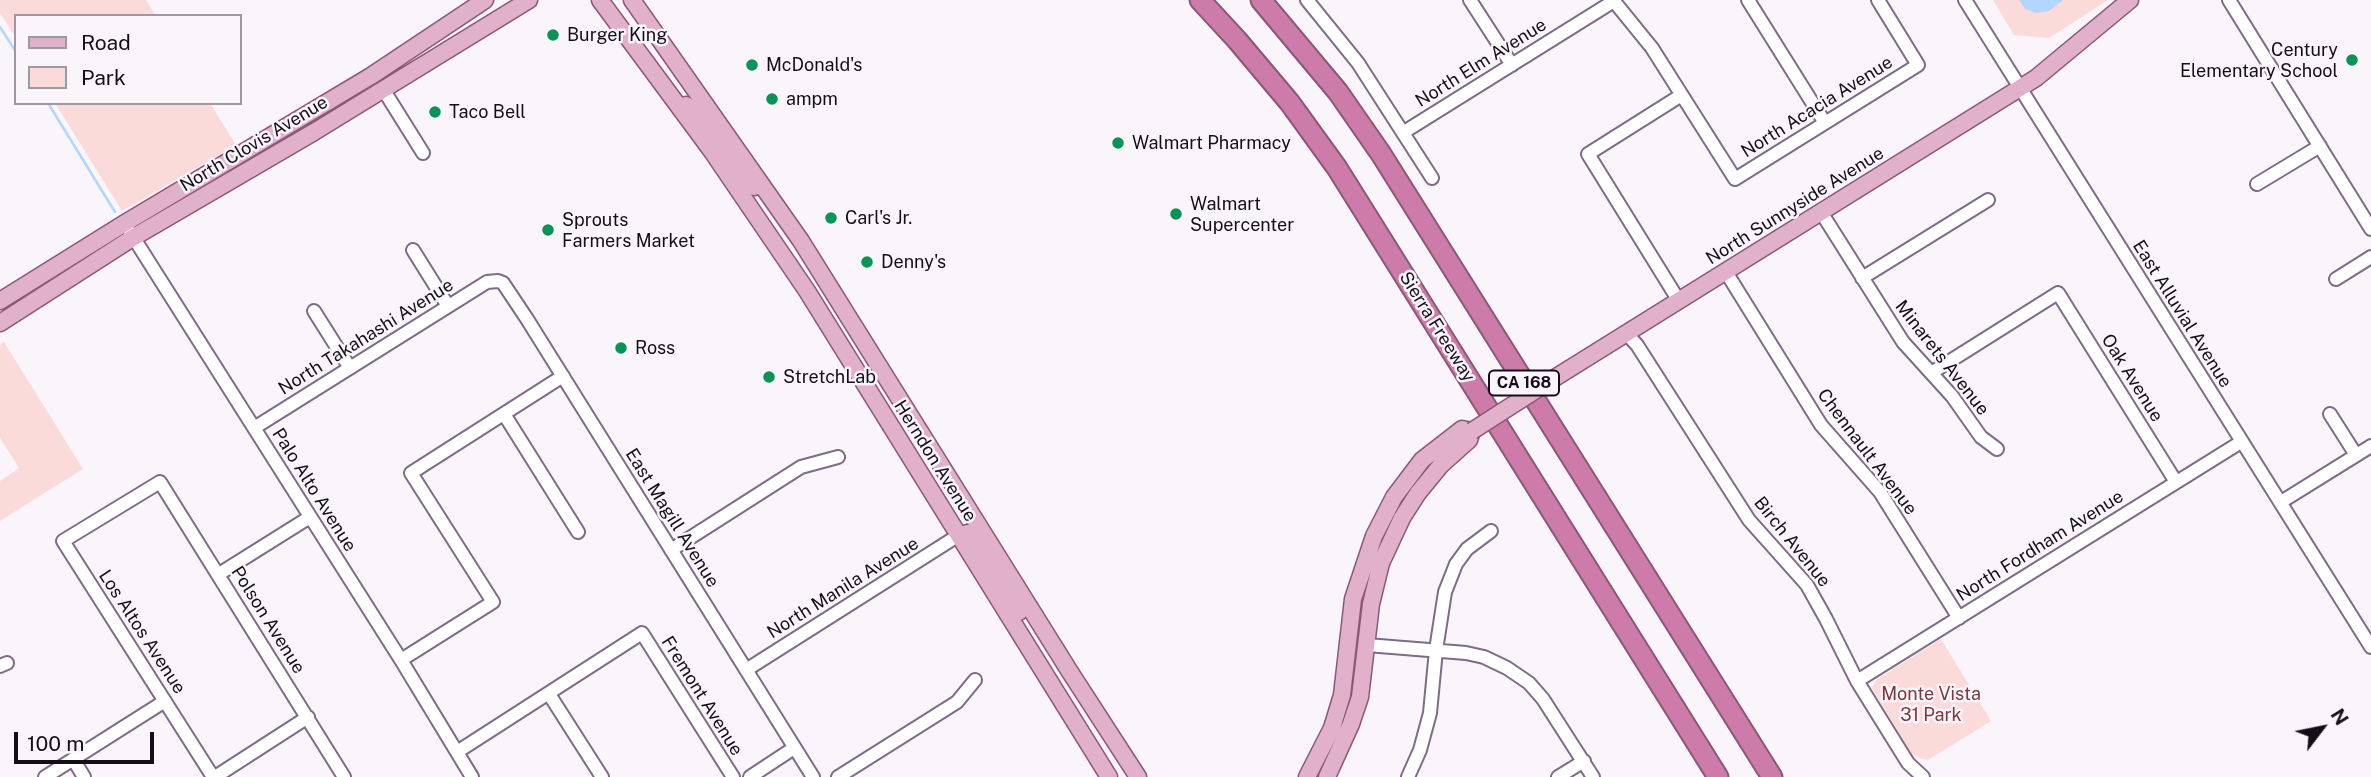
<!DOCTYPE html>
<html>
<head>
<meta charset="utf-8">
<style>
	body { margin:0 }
	#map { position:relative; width:2371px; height:777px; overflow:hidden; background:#f9f5fb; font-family:"Public Sans",sans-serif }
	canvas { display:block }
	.legend { position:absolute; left:14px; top:14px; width:228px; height:91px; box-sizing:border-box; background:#f9f5fb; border:2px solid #9e99a1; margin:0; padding:9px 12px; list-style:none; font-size:21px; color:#150e19 }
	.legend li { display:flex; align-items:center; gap:14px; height:35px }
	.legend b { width:35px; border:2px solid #9e99a1 }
	.north { position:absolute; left:2287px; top:693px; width:70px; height:70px; -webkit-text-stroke:5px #f9f5fb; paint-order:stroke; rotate:58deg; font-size:19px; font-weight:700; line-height:28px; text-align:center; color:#150e19 }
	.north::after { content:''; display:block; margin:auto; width:24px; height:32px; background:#150e19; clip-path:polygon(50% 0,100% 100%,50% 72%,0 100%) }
	.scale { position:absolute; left:14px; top:732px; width:140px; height:32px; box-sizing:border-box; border:4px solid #150e19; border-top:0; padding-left:9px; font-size:21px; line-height:24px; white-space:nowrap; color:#150e19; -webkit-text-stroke:5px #f9f5fb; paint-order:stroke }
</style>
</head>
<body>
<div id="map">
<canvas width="2371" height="777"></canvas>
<ul class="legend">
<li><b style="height:9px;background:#e1b0cb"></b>Road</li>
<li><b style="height:19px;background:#fbdada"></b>Park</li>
</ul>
<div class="north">N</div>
<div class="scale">100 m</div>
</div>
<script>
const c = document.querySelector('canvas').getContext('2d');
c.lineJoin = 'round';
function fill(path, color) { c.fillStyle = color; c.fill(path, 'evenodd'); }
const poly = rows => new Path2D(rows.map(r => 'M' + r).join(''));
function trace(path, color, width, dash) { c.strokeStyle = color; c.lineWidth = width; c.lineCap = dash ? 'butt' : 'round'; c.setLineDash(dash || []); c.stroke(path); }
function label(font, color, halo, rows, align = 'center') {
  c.font = font + ' "Public Sans",sans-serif'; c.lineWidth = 5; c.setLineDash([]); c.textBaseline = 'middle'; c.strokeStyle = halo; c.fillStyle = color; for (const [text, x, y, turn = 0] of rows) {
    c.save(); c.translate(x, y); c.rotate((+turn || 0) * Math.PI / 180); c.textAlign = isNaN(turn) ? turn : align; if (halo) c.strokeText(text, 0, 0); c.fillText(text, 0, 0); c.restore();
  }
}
const green = poly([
	[0,0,146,0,156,16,16,16,16,38,0,13],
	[1993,0,2108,0,2049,38,2014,35],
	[55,103,210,103,236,145,122,211],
	[4,342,83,469,0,521,0,481,19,468,0,438,0,345],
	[1941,639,1991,721,1928,760,1919,758,1911,753,1872,688,1876,680]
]);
const water = poly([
	[2019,0,2063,0,2049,11,2037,13,2025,9]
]);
const stream = poly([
	[0,27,16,52],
	[48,103,115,212]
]);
const minor = poly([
	[1307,0,1358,63,1432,178],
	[1470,0,1512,65],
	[1613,0,1652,48,1735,179,1918,65,1878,0],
	[1748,0,1825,123],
	[1965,0,2371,647],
	[2229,0,2371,229],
	[383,89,423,153],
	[1404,132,1614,1],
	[2257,184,2320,146],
	[1821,212,1903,342,1952,396,1981,437,1997,449],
	[130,232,401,660,472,777],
	[413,250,448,306],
	[1726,272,1821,425,1880,492,1959,618],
	[1862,278,1988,200],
	[2336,279,2371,257],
	[1679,301,1588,154,1680,96],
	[314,311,350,368],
	[1626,333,1637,345,1749,520,1807,585,1826,619,1857,681,1908,763,1923,777],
	[1931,373,2058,293,2176,482],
	[504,414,578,532],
	[2330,414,2356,455],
	[254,428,487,282,498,281,503,283,527,319,813,777],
	[2281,502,2371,446],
	[671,550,801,467,838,457],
	[219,574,310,517],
	[1367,645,1466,653,1484,657,1507,668,1529,683,1543,699,1593,777],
	[401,660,493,602,411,473,563,376],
	[0,666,7,663],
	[746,670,959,535],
	[1857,681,2241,442],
	[549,694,602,777],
	[457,752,642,633,733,777],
	[73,759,84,777],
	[45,777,165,701],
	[213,777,63,541,160,482,344,777],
	[215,777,308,717],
	[750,777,794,748],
	[838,777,957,702,975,680],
	[1408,777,1420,750,1430,713,1436,650,1445,592,1456,564,1467,549,1491,531],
	[1558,777,1584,761]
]);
const major = poly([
	[600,0,711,150,807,291,1109,777],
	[632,0,801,241,1070,672,1138,777],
	[686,105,704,121,747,181,754,187],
	[0,301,125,223,371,76,485,0],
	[0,323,134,237,314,132,529,0],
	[1553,379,2036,78,2130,0],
	[959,535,968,533,973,537,1019,612],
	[1307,777,1332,728,1342,695,1353,599,1374,536,1394,497,1422,460,1462,429,1472,431,1469,440,1441,465,1418,493,1402,518,1381,563,1371,604,1360,697,1351,724,1327,777]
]);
const highway = poly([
	[1200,0,1237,40,1290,103,1337,168,1718,777],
	[1261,0,1338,92,1381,154,1772,777]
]);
const majorBridge = poly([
	[1472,431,1553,379]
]);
const markers = [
	[553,35,7,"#089454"],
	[2352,60,7,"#089454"],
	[752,65,7,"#089454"],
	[772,99,7,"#089454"],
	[435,112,7,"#089454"],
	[1118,143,7,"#089454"],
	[1176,214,7,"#089454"],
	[831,218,7,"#089454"],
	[548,230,7,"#089454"],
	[867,262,7,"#089454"],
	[621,348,7,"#089454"],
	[769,377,7,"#089454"]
];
const shields = [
	[1524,383,70]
];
const shieldNames = [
	["CA 168",1524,383]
];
const poiNames = [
	["Burger King",567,35],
	["Century",2338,50,"right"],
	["Elementary School",2338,71,"right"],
	["McDonald's",766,65],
	["ampm",786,99],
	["Taco Bell",449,112],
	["Walmart Pharmacy",1132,143],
	["Walmart",1190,204],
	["Supercenter",1190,225],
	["Carl's Jr.",845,218],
	["Sprouts",562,220],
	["Farmers Market",562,241],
	["Denny's",881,262],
	["Ross",635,348],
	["StretchLab",783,377]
];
const streetNames = [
	["North Elm Avenue",1481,63,-32],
	["North Acacia Avenue",1817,107,-32],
	["North Clovis Avenue",254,144,-31],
	["North Sunnyside Avenue",1795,206,-32],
	["East Alluvial Avenue",2182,314,58],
	["Sierra Freeway",1437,327,58],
	["North Takahashi Avenue",366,337,-32],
	["Minarets Avenue",1942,358,52],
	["Oak Avenue",2132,378,58],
	["Chennault Avenue",1867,452,53],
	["Herndon Avenue",935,461,58],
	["Palo Alto Avenue",314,490,58],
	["East Magill Avenue",672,518,58],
	["Birch Avenue",1792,542,51],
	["North Fordham Avenue",2040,546,-32],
	["North Manila Avenue",843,588,-32],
	["Polson Avenue",268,620,58],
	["Los Altos Avenue",142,632,57],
	["Fremont Avenue",702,696,58]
];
const parkNames = [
	["Monte Vista",1931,694],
	["31 Park",1931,715]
];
fill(green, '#fbdada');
fill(water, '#b2d6fd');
trace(stream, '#b2d6fd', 2.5);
trace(minor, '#7f6b88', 16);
trace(major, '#8d5677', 19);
trace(highway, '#8d5677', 23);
trace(minor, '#fff', 12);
trace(major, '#e1b0cb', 16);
trace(highway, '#cd7ca9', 19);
trace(majorBridge, '#8d5677', 19, []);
trace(majorBridge, '#e1b0cb', 16);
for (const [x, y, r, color] of markers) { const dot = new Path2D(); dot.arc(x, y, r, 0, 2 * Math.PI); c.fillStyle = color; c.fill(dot); trace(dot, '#f9f5fb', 2.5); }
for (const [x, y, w] of shields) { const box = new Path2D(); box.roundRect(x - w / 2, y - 12.5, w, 25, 5); c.fillStyle = '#f9f5fb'; c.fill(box); trace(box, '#150e19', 2); }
label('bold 16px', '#150e19', null, shieldNames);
label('18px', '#150e19', '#f9f5fb', poiNames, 'left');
label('18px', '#150e19', '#f9f5fb', streetNames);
label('18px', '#7e383c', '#f9f5fb', parkNames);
</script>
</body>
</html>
